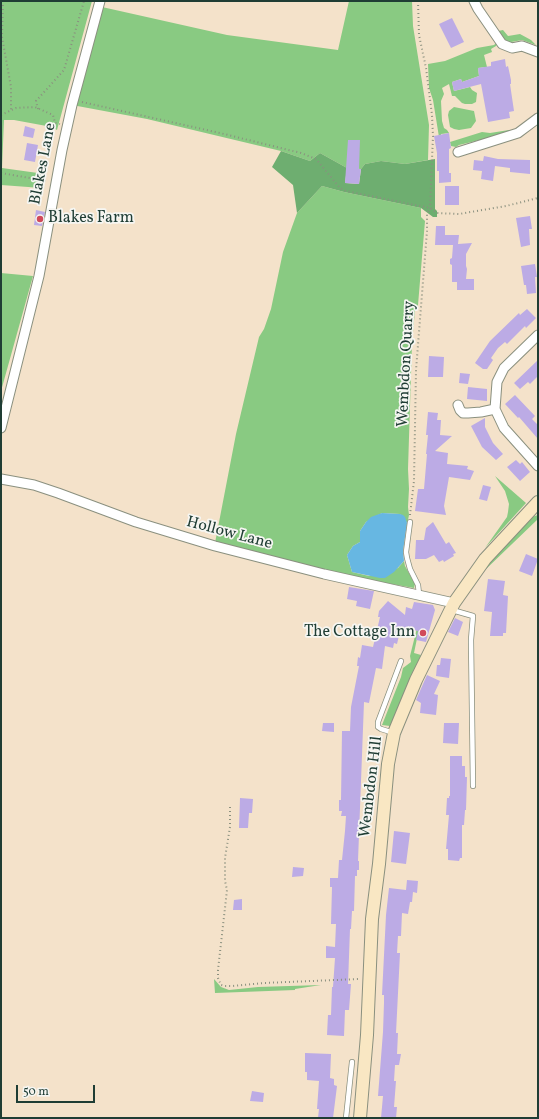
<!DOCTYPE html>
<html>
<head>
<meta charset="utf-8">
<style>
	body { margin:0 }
	#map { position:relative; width:539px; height:1119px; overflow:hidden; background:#f4e2ca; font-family:Vollkorn,serif }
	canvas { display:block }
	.frame { position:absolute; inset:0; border:2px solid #1f3d34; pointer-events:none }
	.scale { position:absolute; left:16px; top:1085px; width:79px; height:18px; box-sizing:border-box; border:2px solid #1f3d34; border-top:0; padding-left:5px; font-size:12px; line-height:14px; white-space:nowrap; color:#1f3d34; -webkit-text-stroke:3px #f6f6f2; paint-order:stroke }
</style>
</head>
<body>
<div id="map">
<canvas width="539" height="1119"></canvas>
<div class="frame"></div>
<div class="scale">50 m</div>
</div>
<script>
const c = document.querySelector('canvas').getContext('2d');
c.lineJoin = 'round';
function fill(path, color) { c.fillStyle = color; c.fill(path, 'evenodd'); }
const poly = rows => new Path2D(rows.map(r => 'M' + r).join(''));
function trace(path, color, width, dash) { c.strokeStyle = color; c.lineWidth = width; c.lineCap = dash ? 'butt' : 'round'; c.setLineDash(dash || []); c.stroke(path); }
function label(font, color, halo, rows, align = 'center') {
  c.font = font + ' Vollkorn,serif'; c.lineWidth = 3.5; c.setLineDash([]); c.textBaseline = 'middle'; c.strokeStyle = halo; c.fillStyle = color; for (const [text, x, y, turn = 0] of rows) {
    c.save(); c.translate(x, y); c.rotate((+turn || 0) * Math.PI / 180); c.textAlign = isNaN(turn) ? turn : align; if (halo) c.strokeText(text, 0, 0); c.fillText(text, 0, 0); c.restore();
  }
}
const green = poly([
	[1,1,92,1,57,130,52,127,14,120,4,120,2,168,45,174,42,188,1,185],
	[349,1,412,1,413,26,429,125,428,160,405,164,381,161,365,164,361,169,347,168,320,153,310,161,281,151,147,119,72,105,102,7,227,35,338,50],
	[503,30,508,36,520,34,531,40,536,45,522,40,506,43,498,31],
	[497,42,498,43,496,46,491,49,492,52,484,55,487,67,478,68,479,76,462,82,461,79,452,82,454,91,470,87,472,90,477,93,476,102,472,104,465,104,462,103,455,96,452,96,449,84,442,88,444,94,441,101,442,121,444,128,447,130,449,133,441,134,441,139,439,137,433,100,429,88,428,64,445,61,477,48,494,45],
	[454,107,474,111,476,121,471,128,459,130,454,129,450,127,448,115,449,111],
	[509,130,509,133,459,145,456,147,451,146,450,142,482,132,490,133],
	[322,186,344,192,421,208,421,217,425,221,418,305,415,310,412,343,408,469,409,489,408,507,409,515,406,530,407,523,400,514,382,513,366,522,360,531,360,542,353,546,347,555,352,572,369,576,398,568,404,561,405,566,415,584,414,588,347,576,215,543,236,434,259,337,264,329,271,309,283,252,297,213],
	[1,273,33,276,1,391],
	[495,476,526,503,485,548,507,517,508,512,509,504,505,491],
	[538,515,538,519,485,570,484,567,524,523,526,524,532,517],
	[418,624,420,624,414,653,421,655,390,726,382,725,401,677,403,668,411,662,410,656],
	[214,979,221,987,229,990,258,987,321,985,295,989,295,990,215,993]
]);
const forest = poly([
	[281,151,310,161,320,153,347,168,345,183,359,184,361,169,365,164,381,161,405,164,435,159,435,209,437,211,437,217,433,217,421,208,344,192,322,186,297,213,293,185,272,167]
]);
const water = poly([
	[382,513,400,514,403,515,405,517,407,523,403,551,404,561,394,572,385,578,380,578,352,572,347,555,353,546,360,542,360,531,366,522,371,517]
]);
const building = poly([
	[452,18,464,42,451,48,439,24],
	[505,59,506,67,508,66,511,80,511,84,510,84,514,111,509,112,510,118,488,122,481,84,454,91,452,82,461,79,462,82,479,76,478,68,491,66,491,62],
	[25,126,35,129,33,138,23,136],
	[449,133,451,148,449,149,449,173,451,173,451,182,439,183,439,171,437,171,437,153,434,136],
	[348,140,360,140,359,169,361,169,359,184,345,183],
	[27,143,38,145,35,162,24,160],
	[484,156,498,159,530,160,530,174,510,172,510,168,495,166,493,181,481,179,482,171,473,170,474,160,483,161],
	[445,186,459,186,459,205,445,205],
	[36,210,45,212,42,226,34,225],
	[530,216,532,229,529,229,530,245,521,247,516,218],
	[436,226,445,226,445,235,459,235,458,244,472,243,466,254,466,266,467,269,466,279,474,279,474,290,457,290,457,282,452,282,452,265,450,264,450,259,452,258,453,245,435,245],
	[535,264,537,277,535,277,536,293,527,294,526,285,524,285,521,266],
	[527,309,536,318,526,328,525,326,507,344,505,342,498,348,491,358,493,360,487,369,483,369,475,363,490,341,519,313,520,315],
	[429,356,444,357,443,377,428,377],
	[538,360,538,376,530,384,528,382,520,389,514,383],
	[460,373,470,374,468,384,459,383],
	[468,387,487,389,487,401,467,399],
	[515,395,535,416,532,419,538,425,538,439,519,417,518,418,505,404],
	[428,412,438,413,437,420,441,420,440,435,452,436,435,451,448,453,447,464,468,466,467,469,474,471,470,480,449,477,444,506,446,515,415,511,418,489,424,489,427,454,426,454,428,435,426,435],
	[485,418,485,427,493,443,503,454,496,460,482,447,471,426],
	[516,460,520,464,522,462,530,472,520,481,507,467],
	[483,485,491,487,487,501,479,499],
	[433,522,446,544,449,542,456,553,453,554,454,556,444,562,443,560,439,562,434,555,426,559,415,559,416,540,424,540,426,528],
	[526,554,538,559,532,576,519,571],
	[488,579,505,581,503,595,508,596,506,633,503,633,503,636,490,636,492,612,484,611],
	[349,587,374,591,370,609,356,606,357,601,347,599],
	[388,601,405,615,406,607,412,609,414,602,433,605,435,610,426,642,416,640,418,631,401,627,397,644,394,643,393,648,385,646,382,669,376,668,369,703,364,702,358,861,359,861,359,870,357,870,357,876,355,876,354,911,352,911,351,929,350,929,348,984,351,984,349,1010,345,1010,344,1036,327,1035,328,1015,331,1015,332,987,333,987,335,958,326,958,326,946,335,947,336,924,331,924,332,887,330,887,330,878,338,878,339,860,342,860,345,831,346,816,341,816,342,811,339,811,339,800,341,800,342,731,350,731,351,707,359,666,357,666,358,657,360,658,362,645,373,647,380,617,378,617,379,611],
	[455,618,463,622,458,636,448,632],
	[441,658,451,659,449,678,436,676,437,665,440,665],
	[427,675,440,681,434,694,438,695,436,715,420,713,421,703,416,700],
	[323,723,334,723,334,732,322,731],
	[444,723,459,723,458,744,443,743],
	[450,756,462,756,462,766,465,766,465,777,467,777,466,810,465,810,464,825,462,825,462,858,460,858,459,861,448,860,448,849,446,849,449,815,446,815,447,798,449,798,449,796,450,796],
	[240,798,253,799,252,813,249,813,248,828,239,828],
	[394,831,410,833,406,864,391,862],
	[293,867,304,868,303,876,292,877],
	[407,880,418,881,417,893,413,892,412,902,410,902,408,914,402,913,401,936,398,936,397,953,400,953,396,1033,398,1033,397,1054,401,1054,399,1065,395,1065,394,1081,396,1081,394,1107,397,1107,396,1118,381,1118,383,1096,378,1096,383,1032,384,1003,384,995,382,995,386,915,389,888,406,890],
	[242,899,242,910,233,910,234,900],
	[305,1053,331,1054,330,1078,334,1079,334,1085,337,1086,333,1118,318,1118,319,1109,317,1109,319,1081,307,1080,307,1072,305,1072],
	[252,1091,264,1093,263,1102,250,1101]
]);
const path = poly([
	[3,1,2,37,11,87,11,111],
	[418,1,419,35,426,68,432,115,433,136,430,208],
	[82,102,220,133,301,153,316,159,340,188,346,191,430,208,437,213,459,214,506,206,538,198],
	[38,109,36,101,64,70,84,1],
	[1,115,16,108,35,107,53,115,55,123,60,124],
	[1,173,47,181],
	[410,515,414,481,416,370,427,231,427,214,430,208],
	[230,807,230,827,225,858,225,881,227,890,218,970,218,978,221,985,225,986,232,986,264,983,359,979]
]);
const service = poly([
	[410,522,406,552,407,558,410,569,418,585,419,594],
	[452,610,473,616,471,640,473,786],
	[394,733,381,729,378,727,378,722,401,661],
	[346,1118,352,1062]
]);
const minor = poly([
	[474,1,478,9,502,44,512,48,522,46,538,52],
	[458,152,518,133,538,118],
	[458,405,460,410,463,413,468,413,481,412,495,409,504,428,538,466],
	[495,409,497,382,504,368,538,335],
	[1,428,39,276,62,150,72,105,100,1],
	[1,479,34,485,58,493,136,522,215,546,324,574,454,603]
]);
const secondary = poly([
	[360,1118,367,1035,372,919,379,864,388,764,394,733,416,680,454,603,485,559,538,502]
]);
const markers = [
	[40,219,4,"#d1495b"],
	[423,633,4,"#d1495b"]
];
const streetNames = [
	["Blakes Lane",44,164,-79],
	["Wembdon Quarry",407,364,-87],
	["Hollow Lane",229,534,15],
	["Wembdon Hill",372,787,-83]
];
const poiNames = [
	["Blakes Farm",48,219],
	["The Cottage Inn",415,633,"right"]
];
fill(green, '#89ca82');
fill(forest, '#6eae70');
fill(water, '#67b7e2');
fill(building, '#bcabe5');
trace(service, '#8a907f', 6);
trace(minor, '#8a907f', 11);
trace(secondary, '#8a907f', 14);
trace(path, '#8a907f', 2, [1, 3]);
trace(service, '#fff', 4.5);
trace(minor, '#fff', 9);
trace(secondary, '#f9e7c3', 12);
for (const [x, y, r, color] of markers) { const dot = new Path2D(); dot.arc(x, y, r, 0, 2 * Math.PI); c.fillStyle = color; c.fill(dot); trace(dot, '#f6f6f2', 1.5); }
label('16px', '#1f3d34', '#f6f6f2', streetNames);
label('16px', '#1f3d34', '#f6f6f2', poiNames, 'left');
</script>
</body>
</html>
